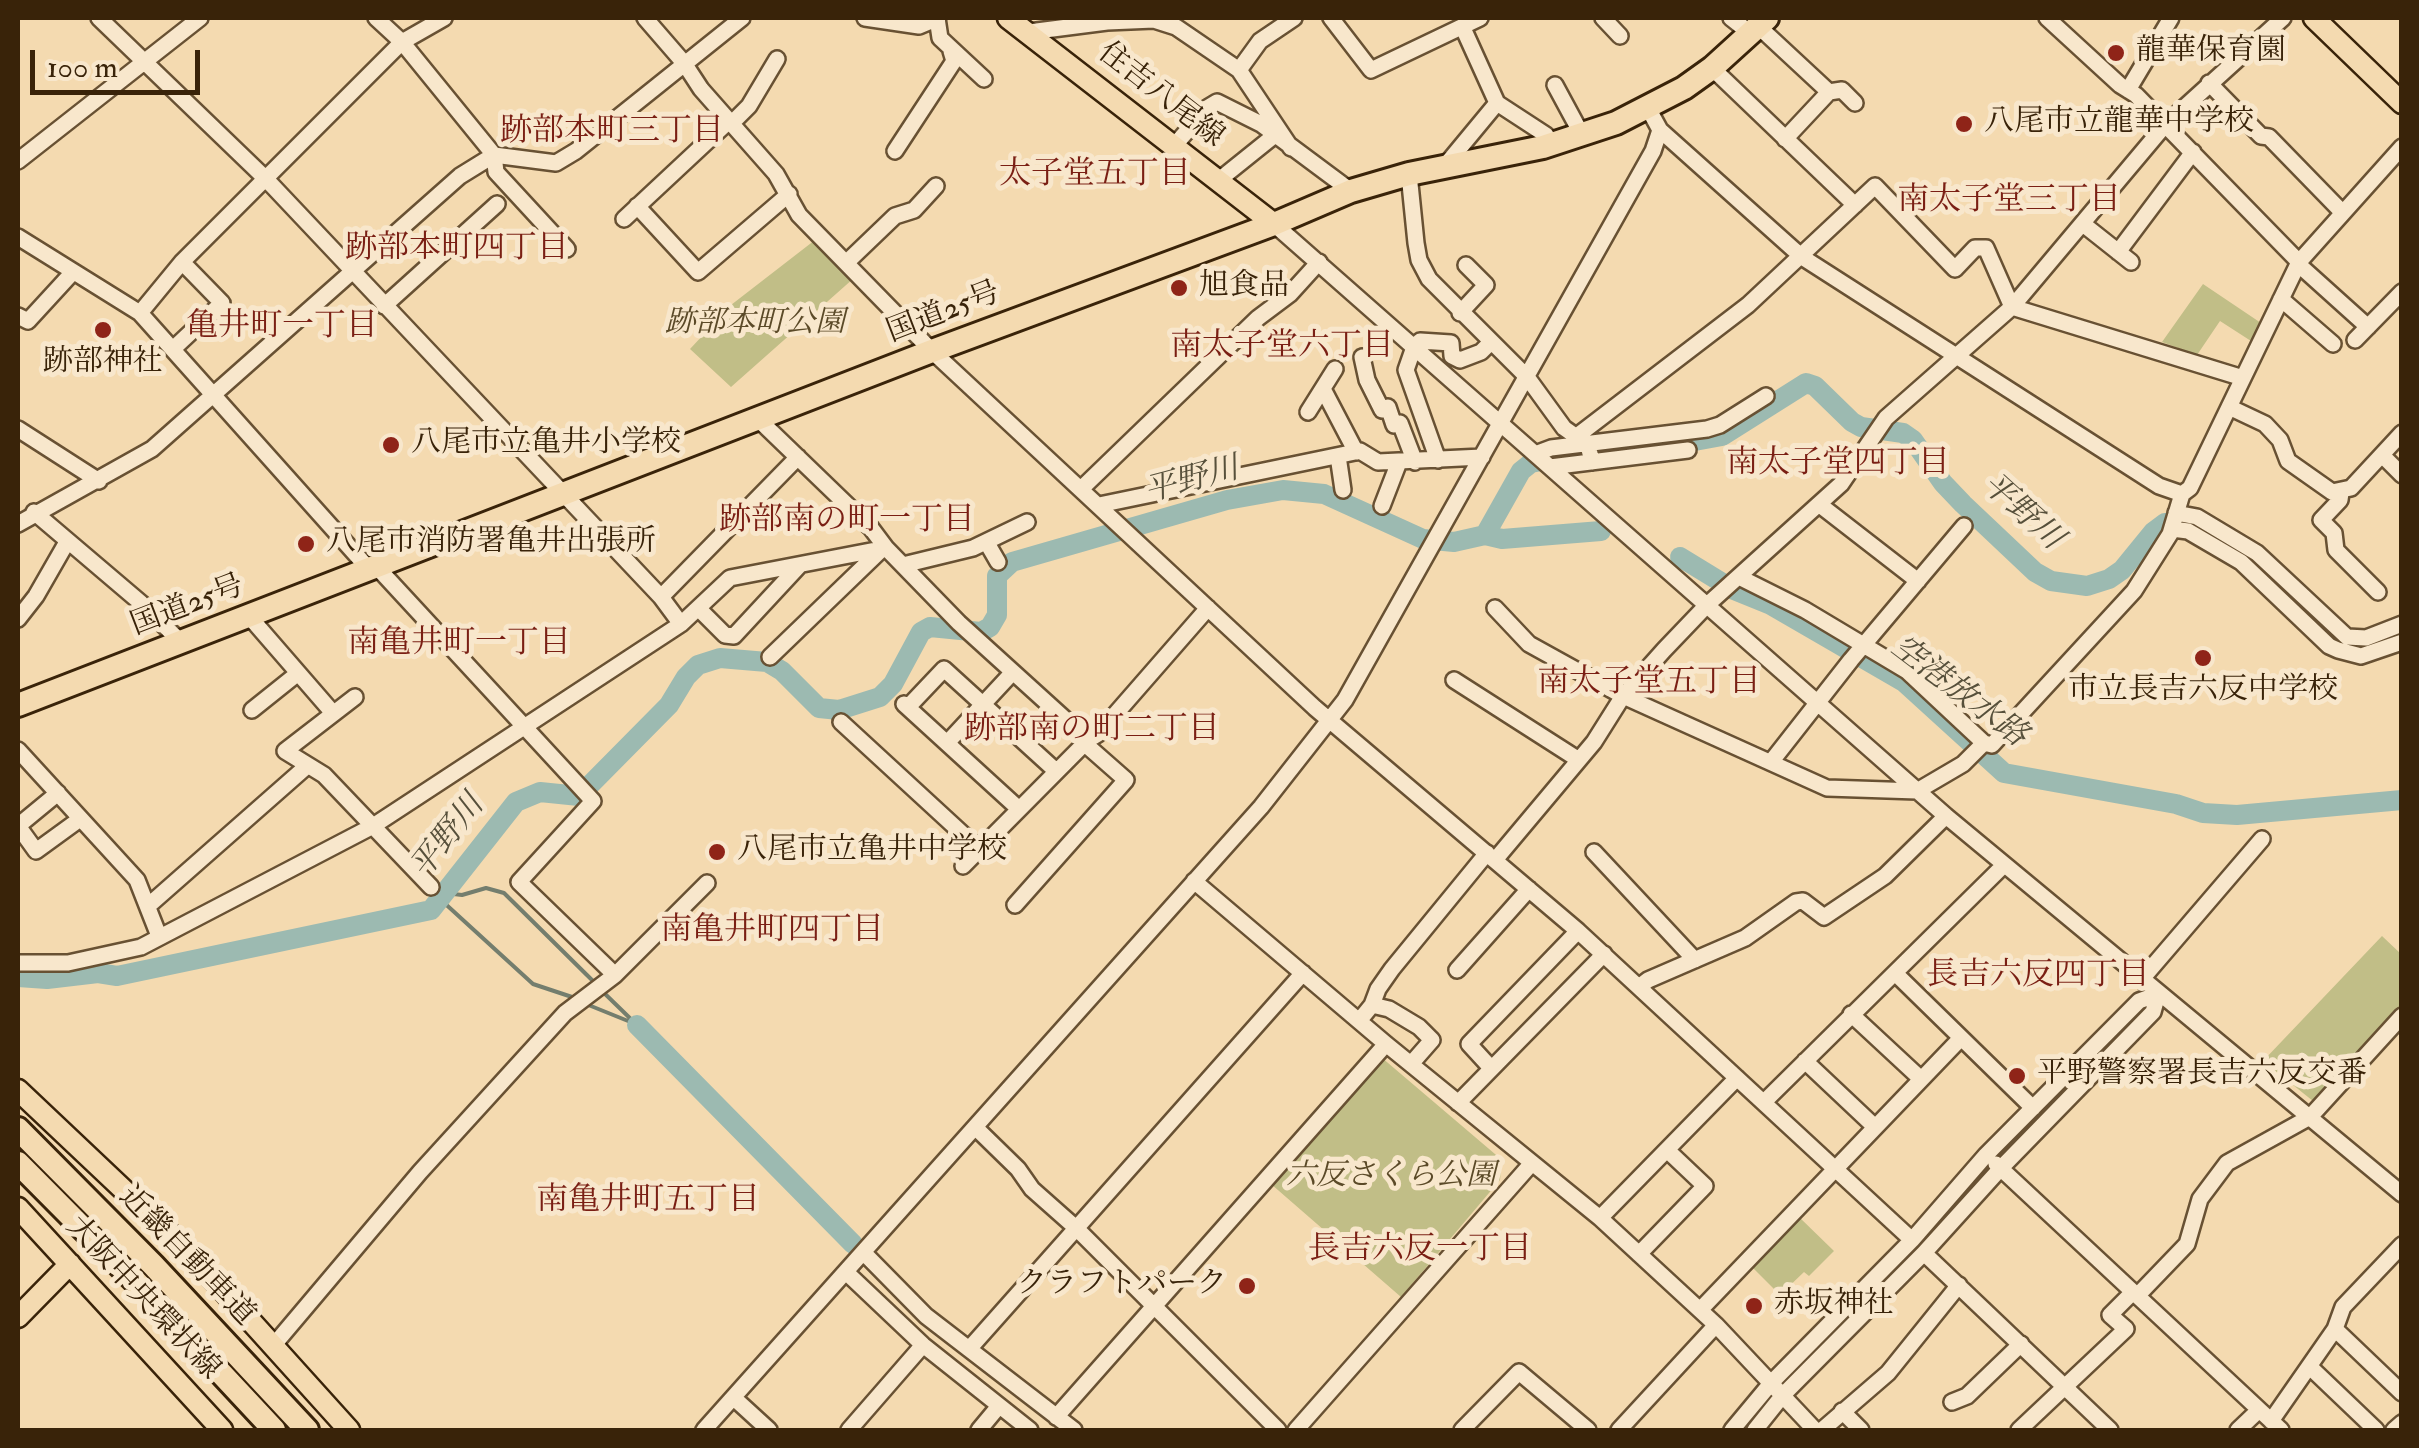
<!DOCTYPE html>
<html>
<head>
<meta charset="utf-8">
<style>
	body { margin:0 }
	#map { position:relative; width:2419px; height:1448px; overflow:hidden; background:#f4dab0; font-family:"IM FELL Double Pica",serif }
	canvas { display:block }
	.frame { position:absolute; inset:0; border:20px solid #392309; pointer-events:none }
	.scale { position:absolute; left:30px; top:50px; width:170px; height:45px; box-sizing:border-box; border:5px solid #392309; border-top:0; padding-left:12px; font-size:30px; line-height:35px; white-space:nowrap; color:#392309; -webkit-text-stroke:8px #f8e7cc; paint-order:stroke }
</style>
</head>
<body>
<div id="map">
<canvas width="2419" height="1448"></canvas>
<div class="frame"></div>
<div class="scale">100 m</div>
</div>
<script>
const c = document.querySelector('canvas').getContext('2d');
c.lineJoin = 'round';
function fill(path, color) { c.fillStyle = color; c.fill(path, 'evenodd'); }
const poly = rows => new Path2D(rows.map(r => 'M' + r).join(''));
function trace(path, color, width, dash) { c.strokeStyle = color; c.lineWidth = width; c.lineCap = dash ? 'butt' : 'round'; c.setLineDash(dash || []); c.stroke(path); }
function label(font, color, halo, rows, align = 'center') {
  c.font = font + ' "IM FELL Double Pica","Noto Serif JP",serif'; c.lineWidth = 10; c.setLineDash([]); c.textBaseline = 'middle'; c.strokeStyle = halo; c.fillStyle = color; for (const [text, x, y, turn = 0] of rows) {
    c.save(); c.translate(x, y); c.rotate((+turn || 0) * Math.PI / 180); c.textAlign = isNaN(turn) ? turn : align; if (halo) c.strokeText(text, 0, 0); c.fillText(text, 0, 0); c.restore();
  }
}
const green = poly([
	[815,240,854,278,731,387,690,349,731,305],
	[2203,284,2261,323,2251,341,2220,321,2197,355,2162,342],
	[2382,936,2401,954,2401,1011,2331,1089,2313,1101,2263,1061],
	[1381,1057,1502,1160,1500,1180,1401,1297,1271,1184],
	[1798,1216,1834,1251,1809,1276,1804,1272,1780,1295,1751,1266]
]);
const stream = poly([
	[445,893,462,895,486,888,504,893,595,983],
	[440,899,533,984,578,999],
	[601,990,637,1025],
	[586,1004,633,1023]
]);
const river = poly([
	[1662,447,1722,436,1806,383,1815,386,1852,422,1861,427,1903,433,1913,440,1943,483,1963,504,2035,572,2051,581,2087,586,2109,579,2122,570,2153,532,2165,523,2182,522,2193,524,2244,556,2343,646,2358,648,2373,645,2402,633],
	[1485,535,1521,471,1531,463,1571,455,1633,451],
	[1680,557,1734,590,1771,605,1904,682,2004,773,2176,804,2203,813,2237,815,2402,800],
	[18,977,47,979,98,973,117,976,431,910,516,802,540,792,579,796,669,705,686,677,698,665,720,658,767,662,782,671,819,708,839,710,880,697,893,684,921,632,930,627,981,632,990,627,997,615,997,576,1012,562,1227,500,1283,490,1324,494,1423,539,1454,542,1485,535,1502,539,1601,531],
	[637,1025,853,1244]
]);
const minor = poly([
	[99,18,266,179,661,597,681,624],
	[376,18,402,42,494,155,496,172,567,249],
	[645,18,684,63,701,89,776,174,799,215,932,351,1315,708,1578,931,1912,1240],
	[865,18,919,26,938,18],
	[937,18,940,38,984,79],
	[1331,18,1371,70,1480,18],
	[1603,18,1620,36],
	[1731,18,1750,33],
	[2047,18,2120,85,2136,95,2299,262],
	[1758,26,1829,92],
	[1463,28,1497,103,1546,135,1552,145],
	[1029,32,1107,22,1154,20,1176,27,1239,70,1291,148],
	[1712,68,1855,205],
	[1239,70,1260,41,1294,18],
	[2209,83,2261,136,2269,137,2342,212],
	[1555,85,1582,135],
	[2128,90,2171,18],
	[1648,108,1660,130,1802,257,2159,486,2182,494],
	[732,123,749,106,777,59],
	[1785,139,1829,92,1842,90,1855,103],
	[1174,146,1207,108,1217,102,1261,124,1351,191],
	[895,151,954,61,951,51],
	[18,161,200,18],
	[1444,167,1497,103],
	[1409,174,1416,243,1419,260,1429,279,1527,377,1564,428,1588,445,1592,462],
	[1219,180,1275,135],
	[637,206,698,272,789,194],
	[624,219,729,121],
	[1274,224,1946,816,2402,1194],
	[2083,224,2131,262],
	[18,237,140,313,368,568],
	[2118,252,2193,152],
	[846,263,895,216,914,210,936,186],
	[2298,264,2368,327],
	[2281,299,2333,344],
	[384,306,497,204],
	[140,313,182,262,402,42,444,18],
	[1460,313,1486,285,1466,265],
	[18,316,28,321,73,272],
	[2355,340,2402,292],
	[173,349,222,303,182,262],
	[1362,357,1367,380,1382,410,1388,407,1394,425,1400,423,1415,462],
	[1323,389,1356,452],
	[2229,407,2265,424,2280,440,2288,461,2332,492,2351,488,2402,433],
	[1308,412,1335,369],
	[757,418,871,528,886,548,959,623,1088,740],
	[18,429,99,481],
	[1577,436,1748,305,1875,186,1955,269,1975,248,1986,248,2012,307,2243,378],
	[1535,454,1551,448,1707,429,1720,425,1766,396],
	[1338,456,1343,490],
	[2383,456,2402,475],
	[1438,460,1406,370,1414,347,1420,341,1451,343,1452,356,1460,360,1481,352,1491,342],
	[1550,467,1688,450],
	[1081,489,1258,318,1290,294,1319,262],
	[2341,493,2340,500,2321,520,2334,533,2336,550,2378,592],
	[1099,505,1360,451,1378,462,1482,457],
	[1820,505,1918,581],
	[1382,506,1399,462],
	[34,512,141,603,181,642],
	[2176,513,2197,517,2257,553,2347,637,2366,638,2402,624],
	[18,524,152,449,460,176,494,155,556,163,576,151,742,18],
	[2172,529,2188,531,2241,562,2329,646,2338,650,2361,656,2402,642],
	[987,543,998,562],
	[375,565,593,801,519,882,615,975],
	[903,565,973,548,1027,522],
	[1739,577,1805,610,1907,671,1984,743],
	[661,597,798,457],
	[1495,608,1529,644,1623,696,1827,788,1917,791,1963,764,1984,743,1992,745,2134,591,2170,534,2182,494,2190,488,2299,262,2402,147],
	[699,609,725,635,734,636,799,566],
	[248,615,333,713],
	[18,619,36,596,67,542],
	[770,657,882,549],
	[1454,680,1579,760],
	[355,697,285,751,324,775,431,887],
	[904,704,1019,809],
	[908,707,944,669,1056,771],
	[252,710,297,674],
	[841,722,979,849],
	[947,743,1013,672],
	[18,750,137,880,159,936],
	[1771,762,1851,660,1964,526],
	[18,826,36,851,80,819],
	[18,826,58,793],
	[1594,852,1695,960],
	[1495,860,1594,742,1623,696,1664,650,1707,605,1841,484,1886,418,2012,307,2165,125,2283,18],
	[963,866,1088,740,1098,734,1208,608],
	[1194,881,1386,1044,1600,1218,1716,1325,1815,1430],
	[1015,905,1126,780,1084,743],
	[148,906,307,766],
	[18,963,68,963,141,947,373,826,681,624,730,578,886,548],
	[1457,970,1529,889],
	[1895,973,2033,1108],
	[2141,980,2262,839],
	[1639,987,1648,980,1745,938,1796,902,1803,901,1824,917,1885,876,1946,816],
	[1372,1005,1389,1009,1419,1027,1432,1040,1411,1064],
	[1851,1014,1921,1079],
	[1359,1021,1372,1005,1378,989,1392,969,1487,853],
	[1805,1061,1875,1127],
	[1491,1068,1469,1044,1578,931],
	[1764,1102,2004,865],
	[1458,1103,1604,954],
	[976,1128,1018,1169,1032,1189,1076,1228,1278,1430],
	[1996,1164,2281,1430],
	[1600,1218,1737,1078],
	[864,1253,926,1316,1074,1430],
	[1924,1253,2110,1430],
	[1639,1254,1705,1186,1667,1150],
	[847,1273,923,1345,1030,1430],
	[2137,1296,2187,1244,2200,1199,2227,1163,2310,1117,2402,1016],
	[1700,1310,1961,1038],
	[2335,1329,2402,1393],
	[273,1346,420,1172,565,1013,615,975,707,883],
	[969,1349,1303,973],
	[2310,1367,2376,1430],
	[734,1398,769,1430],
	[1952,1402,1967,1396,2021,1344],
	[1842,1411,1861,1430],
	[1056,1417,1386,1044],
	[2271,1421,2335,1329,2343,1307,2402,1245],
	[704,1430,1261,807,1345,700,1653,151,1660,130],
	[849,1430,923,1345],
	[979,1430,999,1406],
	[1296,1430,1532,1163],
	[1462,1430,1519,1372,1588,1430],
	[1619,1430,1716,1325],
	[1732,1430,1772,1382,1912,1240,1986,1155,2139,1001,2158,994],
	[1755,1430,1783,1395,1924,1253,2001,1168,2153,1012,2158,994],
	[1822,1430,1888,1373,1959,1285],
	[2019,1430,2126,1329,2110,1315,2133,1292],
	[2238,1430,2259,1410],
	[2394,1430,2402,1423]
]);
const major = poly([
	[1008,18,1274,224],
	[2314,18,2402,103],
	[18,1090,183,1246,349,1430],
	[18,1208,222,1430],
	[18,1317,70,1264]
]);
const highway = poly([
	[18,705,932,351,1274,224,1351,191,1409,174,1543,147,1616,123,1684,88,1712,68,1767,18],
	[18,1129,153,1265,307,1430],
	[18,1163,137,1283,274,1430]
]);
const markers = [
	[2116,53,10,"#8f2418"],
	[1964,124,10,"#8f2418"],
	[1179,288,10,"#8f2418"],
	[103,330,10,"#8f2418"],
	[391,445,10,"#8f2418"],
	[306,544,10,"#8f2418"],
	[2203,658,10,"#8f2418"],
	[717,852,10,"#8f2418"],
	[2017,1076,10,"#8f2418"],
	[1247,1286,10,"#8f2418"],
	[1754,1306,10,"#8f2418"]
];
const poiNames = [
	["龍華保育園",2136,53],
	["八尾市立龍華中学校",1984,124],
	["旭食品",1199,288],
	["跡部神社",103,364,"center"],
	["八尾市立亀井小学校",411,445],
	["八尾市消防署亀井出張所",326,544],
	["市立長吉六反中学校",2203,692,"center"],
	["八尾市立亀井中学校",737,852],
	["平野警察署長吉六反交番",2037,1076],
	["クラフトパーク",1227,1286,"right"],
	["赤坂神社",1774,1306]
];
const streetNames = [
	["住吉八尾線",1160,96,38],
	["国道25号",944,314,-21],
	["国道25号",188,607,-21],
	["近畿自動車道",186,1257,46],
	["大阪中央環状線",142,1299,47]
];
const parkNames = [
	["跡部本町公園",755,325],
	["六反さくら公園",1391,1178]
];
const neighbourhoodNames = [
	["跡部本町三丁目",612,133],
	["太子堂五丁目",1095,176],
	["南太子堂三丁目",2009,202],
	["跡部本町四丁目",457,250],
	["亀井町一丁目",282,328],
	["南太子堂六丁目",1282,348],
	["南太子堂四丁目",1838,465],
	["跡部南の町一丁目",847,522],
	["南亀井町一丁目",459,645],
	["南太子堂五丁目",1649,684],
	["跡部南の町二丁目",1092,731],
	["南亀井町四丁目",772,932],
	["長吉六反四丁目",2038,977],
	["南亀井町五丁目",648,1202],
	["長吉六反一丁目",1420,1251]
];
const waterNames = [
	["平野川",1192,482,-15],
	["平野川",2021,513,42],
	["空港放水路",1958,693,37],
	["平野川",449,838,-52]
];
fill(green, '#c1be87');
trace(stream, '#747e6e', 4);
trace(river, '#9cbab1', 20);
trace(minor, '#685133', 20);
trace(major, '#392309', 25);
trace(highway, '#392309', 28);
trace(minor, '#f8e7cc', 15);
trace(major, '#f4dab0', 20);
trace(highway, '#f4dab0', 22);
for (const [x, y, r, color] of markers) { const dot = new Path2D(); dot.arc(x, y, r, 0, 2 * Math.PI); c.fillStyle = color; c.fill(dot); trace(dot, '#f8e7cc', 4); }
label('30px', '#392309', '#f8e7cc', poiNames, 'left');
label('30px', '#392309', '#f8e7cc', streetNames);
label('italic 30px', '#5b4a28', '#f8e7cc', parkNames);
label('32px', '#7a1f14', '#f8e7cc', neighbourhoodNames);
label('italic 32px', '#57503b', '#f8e7cc', waterNames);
</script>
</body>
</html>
